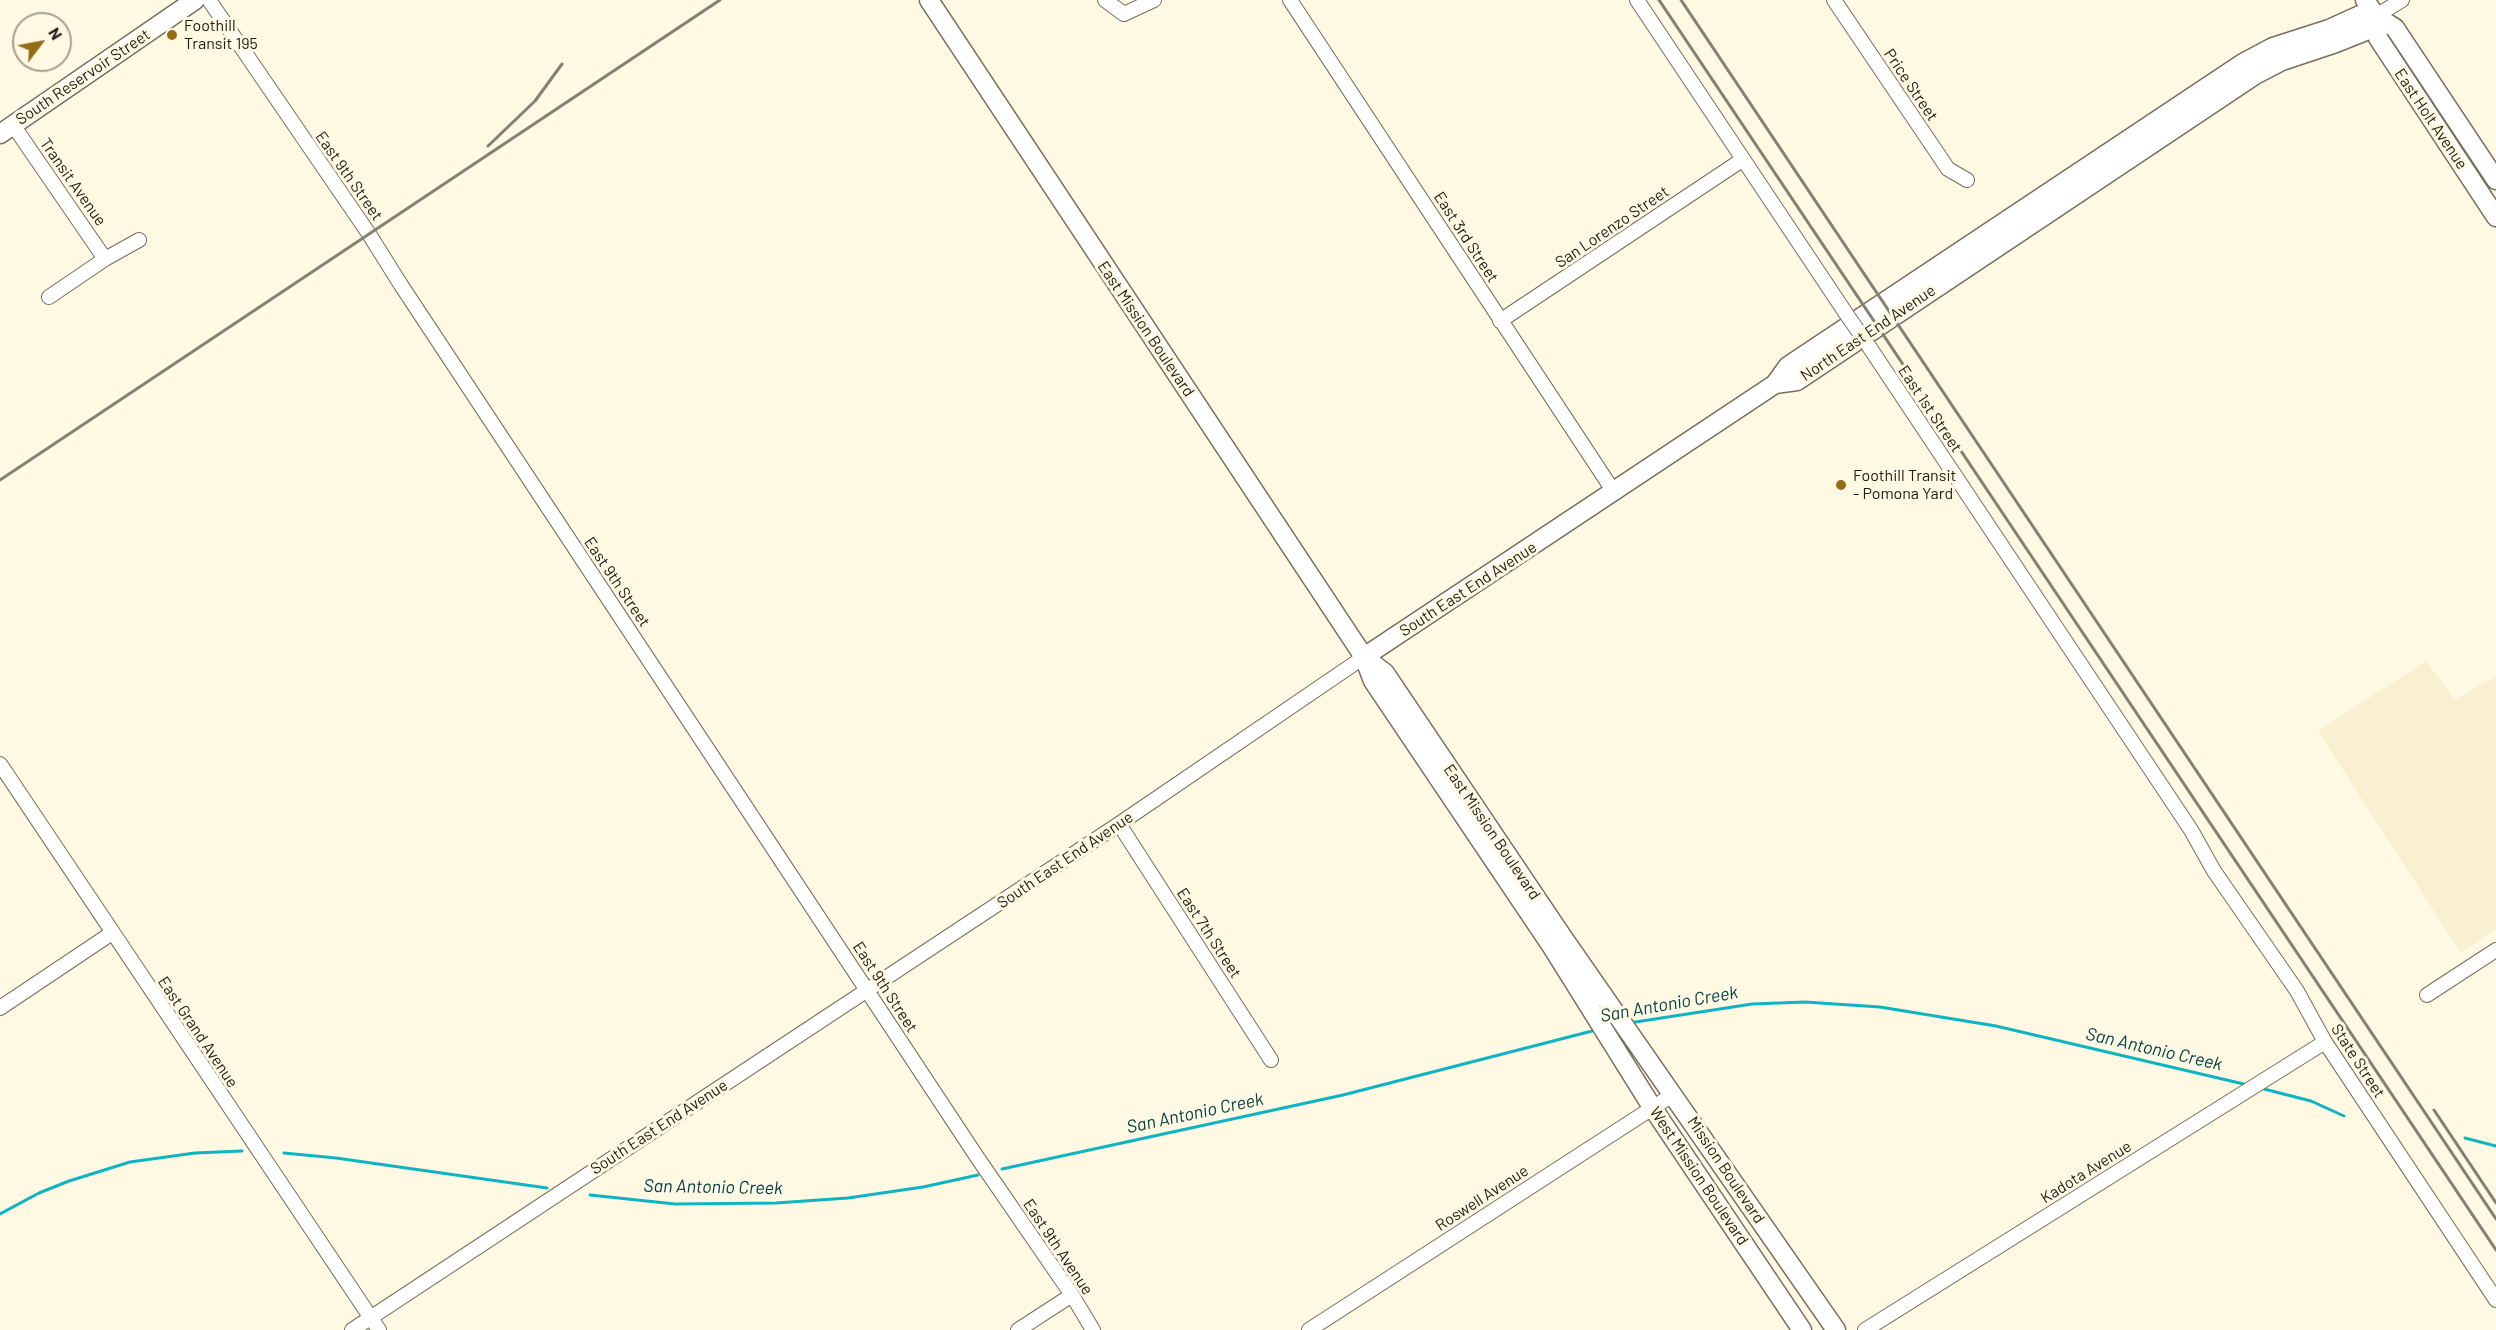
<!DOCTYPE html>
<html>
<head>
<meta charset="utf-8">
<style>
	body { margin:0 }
	#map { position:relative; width:2496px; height:1330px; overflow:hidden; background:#fff8e2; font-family:Barlow,sans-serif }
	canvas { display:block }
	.north { position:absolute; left:12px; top:12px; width:60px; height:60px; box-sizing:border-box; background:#fff8e2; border:2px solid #a5a090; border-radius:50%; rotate:58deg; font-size:16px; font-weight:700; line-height:24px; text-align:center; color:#1e1c14 }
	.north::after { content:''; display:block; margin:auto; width:21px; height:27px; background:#946e16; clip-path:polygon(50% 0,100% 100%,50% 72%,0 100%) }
</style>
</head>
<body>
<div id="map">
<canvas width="2496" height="1330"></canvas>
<div class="north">N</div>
</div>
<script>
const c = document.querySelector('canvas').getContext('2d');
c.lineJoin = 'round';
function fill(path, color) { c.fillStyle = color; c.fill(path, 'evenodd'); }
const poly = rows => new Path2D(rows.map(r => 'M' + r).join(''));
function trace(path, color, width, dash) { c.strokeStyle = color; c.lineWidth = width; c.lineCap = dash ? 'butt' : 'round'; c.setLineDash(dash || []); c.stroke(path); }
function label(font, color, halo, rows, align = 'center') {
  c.font = font + ' Barlow,sans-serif'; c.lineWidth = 6; c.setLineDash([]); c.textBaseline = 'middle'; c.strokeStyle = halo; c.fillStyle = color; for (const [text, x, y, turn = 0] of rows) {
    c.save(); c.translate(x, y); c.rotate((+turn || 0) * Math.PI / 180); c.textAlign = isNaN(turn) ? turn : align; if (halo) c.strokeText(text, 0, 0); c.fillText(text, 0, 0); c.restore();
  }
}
const built = poly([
	[2426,661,2455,700,2496,676,2496,929,2461,953,2318,731]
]);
const stream = poly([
	[1629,1023,1752,1004,1805,1002,1880,1007,1996,1026,2248,1085],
	[2260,1088,2311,1101,2344,1116],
	[2465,1138,2496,1146],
	[284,1153,336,1158,547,1188],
	[1002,1169,1343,1095,1596,1030],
	[590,1195,675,1204,776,1203,848,1198,923,1187,978,1175],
	[0,1214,39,1193,69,1181,130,1162,195,1153,242,1151]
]);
const minor = poly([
	[209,0,369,234,401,285,977,1157,1072,1295,1093,1330],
	[1105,0,1124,14,1154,0],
	[1290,0,1614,492],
	[1637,0,1847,315],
	[1834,0,1948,169,1967,180],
	[2376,16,2402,0],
	[13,125,105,259],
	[49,297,105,259,139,240],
	[1500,321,1742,160],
	[1870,348,2191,830,2214,871,2297,991,2325,1042,2496,1300],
	[0,764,379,1330],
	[1119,824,1271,1060],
	[2427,995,2496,950],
	[0,1008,112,933],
	[352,1330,1119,824,1364,657],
	[1018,1330,1072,1295],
	[1309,1330,1674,1094],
	[1865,1330,2325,1042]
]);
const major = poly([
	[929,0,1364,657,1373,681,1552,947,1652,1107,1802,1330],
	[2365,0,2376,16,2395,28,2496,180],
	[2376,16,2378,38,2496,217],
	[0,134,195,0],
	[1775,384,1797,381,2255,75,2282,61,2336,43,2371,29,2376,16],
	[1364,657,1775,384,1788,366,2243,63,2273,47,2329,29,2360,15,2376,16],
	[1364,657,1385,673,1562,936,1836,1330]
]);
const rail = poly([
	[1659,0,2496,1250],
	[1681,0,2496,1219],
	[488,146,535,101,562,64],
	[0,480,720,0],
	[2434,1110,2496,1203]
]);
const minorBridge = poly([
	[1847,315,1870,348]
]);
const markers = [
	[172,35,6,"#946e16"],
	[1841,485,6,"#946e16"]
];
const poiNames = [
	["Foothill",184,26],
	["Transit 195",184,44],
	["Foothill Transit",1853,476],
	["- Pomona Yard",1853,494]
];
const streetNames = [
	["South Reservoir Street",83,77,-34],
	["Price Street",1911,85,56],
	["East Holt Avenue",2431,119,56],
	["East 9th Street",349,176,55],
	["Transit Avenue",73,182,55],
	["San Lorenzo Street",1612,227,-34],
	["East 3rd Street",1466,237,57],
	["East Mission Boulevard",1146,329,56],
	["North East End Avenue",1868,333,-34],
	["East 1st Street",1930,409,56],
	["East 9th Street",617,582,56],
	["South East End Avenue",1468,589,-33],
	["East Mission Boulevard",1492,832,56],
	["South East End Avenue",1065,860,-34],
	["East 7th Street",1209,933,57],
	["East 9th Street",885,987,57],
	["East Grand Avenue",198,1032,56],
	["State Street",2358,1061,57],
	["South East End Avenue",659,1127,-33],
	["Mission Boulevard",1726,1170,56],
	["Kadota Avenue",2086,1172,-32],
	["West Mission Boulevard",1699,1176,56],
	["Roswell Avenue",1482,1198,-33],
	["East 9th Avenue",1058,1247,56]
];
const waterNames = [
	["San Antonio Creek",1669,1004,-10],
	["San Antonio Creek",2154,1049,13],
	["San Antonio Creek",1195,1113,-12],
	["San Antonio Creek",713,1187,1]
];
fill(built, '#f9f0d2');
trace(stream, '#0fb4c2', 3);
trace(minor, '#756f5c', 16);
trace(major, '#756f5c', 21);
trace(minor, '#fff', 14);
trace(major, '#fff', 18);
trace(rail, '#848072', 3);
trace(minorBridge, '#756f5c', 16, []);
trace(minorBridge, '#fff', 14);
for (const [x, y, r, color] of markers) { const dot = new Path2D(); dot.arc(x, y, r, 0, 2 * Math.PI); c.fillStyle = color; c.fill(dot); trace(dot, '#fff8e2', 2); }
label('16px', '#1e1c14', '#fff8e2', poiNames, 'left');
label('16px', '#1e1c14', '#fff8e2', streetNames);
label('italic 18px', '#004248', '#fff8e2', waterNames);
</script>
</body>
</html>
